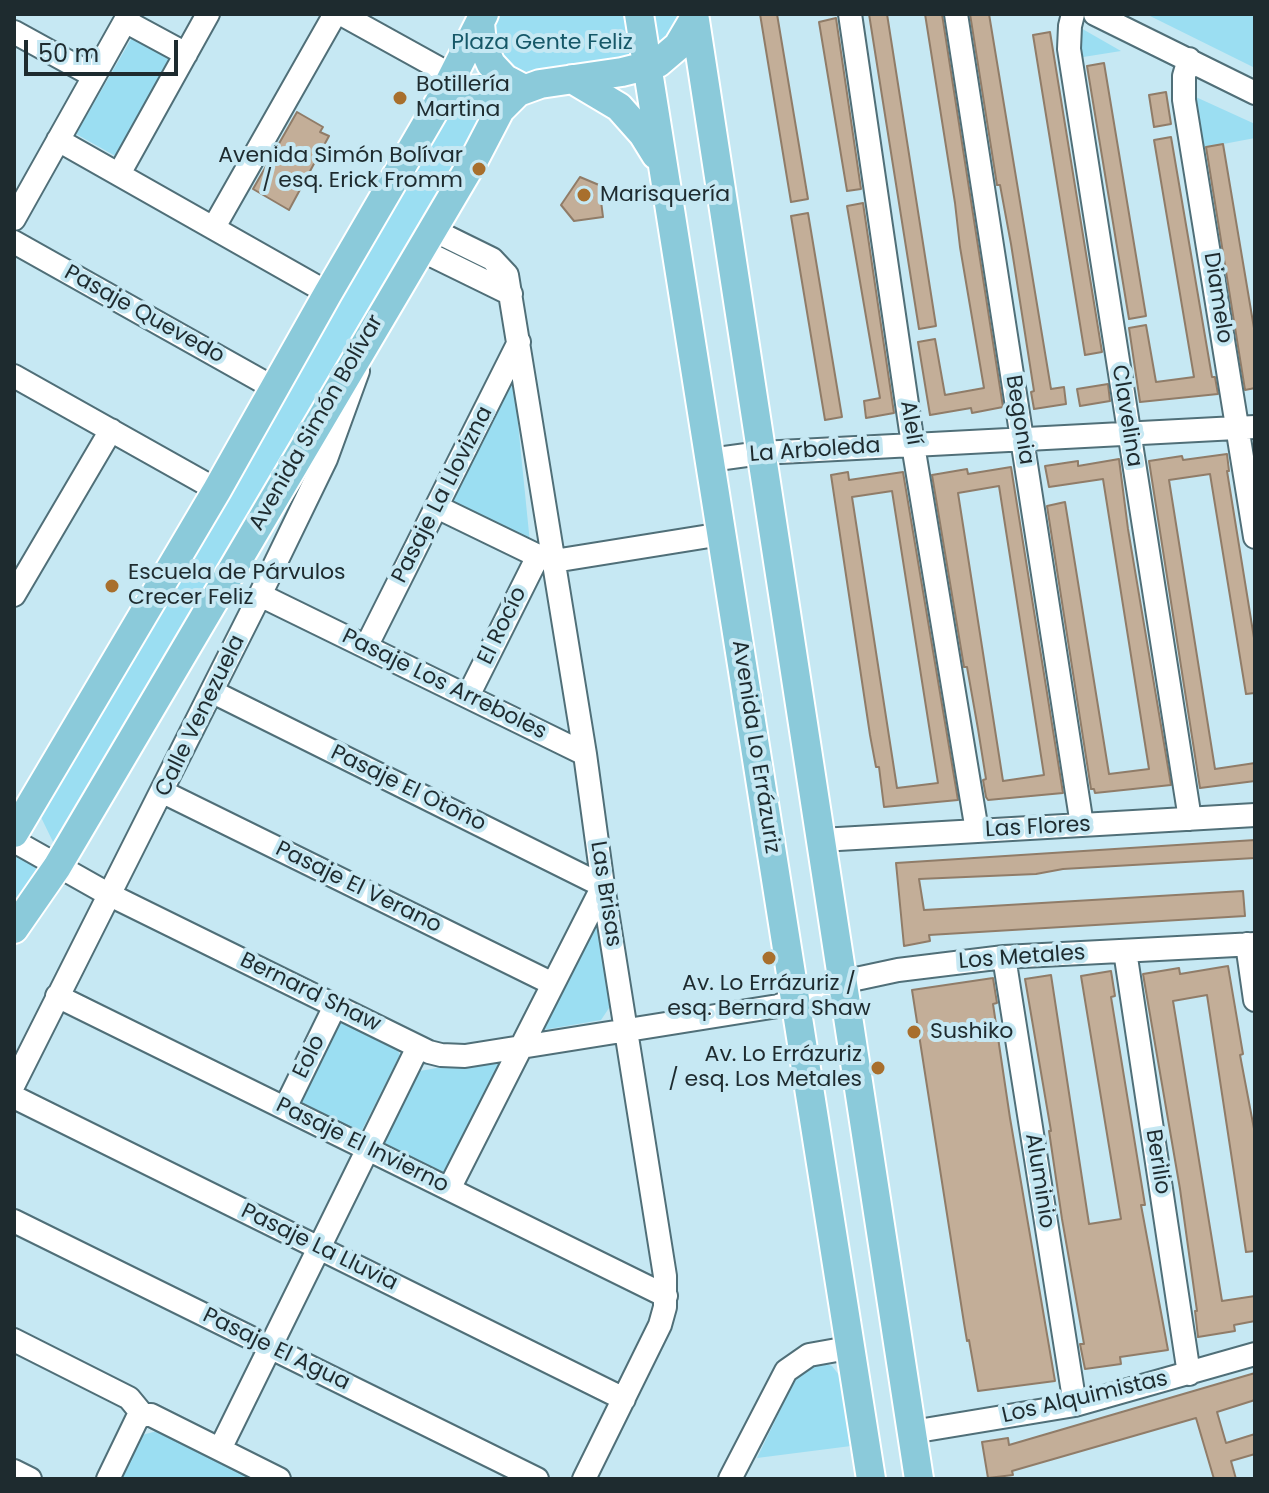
<!DOCTYPE html>
<html>
<head>
<meta charset="utf-8">
<style>
	body { margin:0 }
	#map { position:relative; width:1269px; height:1493px; overflow:hidden; background:#c6e8f3; font-family:Poppins,sans-serif }
	canvas { display:block }
	.frame { position:absolute; inset:0; border:16px solid #1e2b2f; pointer-events:none }
	.scale { position:absolute; left:24px; top:40px; width:154px; height:36px; box-sizing:border-box; border:4px solid #1e2b2f; border-top:0; padding-left:10px; font-size:24px; line-height:28px; white-space:nowrap; color:#1e2b2f; -webkit-text-stroke:6px #c6e8f3; paint-order:stroke }
</style>
</head>
<body>
<div id="map">
<canvas width="1269" height="1493"></canvas>
<div class="frame"></div>
<div class="scale">50 m</div>
</div>
<script>
const c = document.querySelector('canvas').getContext('2d');
c.lineJoin = 'round';
function fill(path, color) { c.fillStyle = color; c.fill(path, 'evenodd'); }
const poly = rows => new Path2D(rows.map(r => 'M' + r).join(''));
function trace(path, color, width, dash) { c.strokeStyle = color; c.lineWidth = width; c.lineCap = dash ? 'butt' : 'round'; c.setLineDash(dash || []); c.stroke(path); }
function label(font, color, halo, rows, align = 'center') {
  c.font = font + ' Poppins,sans-serif'; c.lineWidth = 8; c.setLineDash([]); c.textBaseline = 'middle'; c.strokeStyle = halo; c.fillStyle = color; for (const [text, x, y, turn = 0] of rows) {
    c.save(); c.translate(x, y); c.rotate((+turn || 0) * Math.PI / 180); c.textAlign = isNaN(turn) ? turn : align; if (halo) c.strokeText(text, 0, 0); c.fillText(text, 0, 0); c.restore();
  }
}
const green = poly([
	[497,14,628,14,634,61,528,73,510,71,488,32],
	[646,14,677,14,677,27,671,37,655,48],
	[1146,14,1255,14,1255,68],
	[1072,23,1121,51,1077,58],
	[137,29,179,54,119,158,76,134],
	[1187,93,1255,124,1255,138,1197,149],
	[479,98,489,108,55,846,37,809,453,105],
	[512,364,530,543,445,502],
	[14,851,42,866,14,907],
	[596,918,611,1005,601,1020,537,1031],
	[342,1019,395,1045,400,1055,361,1132,351,1133,303,1111,296,1100,334,1020],
	[505,1056,443,1181,377,1145,414,1072],
	[824,1363,832,1366,839,1375,851,1446,757,1458,793,1384,801,1372,811,1366],
	[157,1431,258,1479,120,1479,142,1435]
]);
const building = poly([
	[760,14,777,14,808,199,791,202,760,14],
	[869,14,887,14,936,326,919,329,869,14],
	[925,14,942,14,1003,407,972,413,971,408,930,415,918,342,935,339,945,395,984,388,960,247,955,203,925,14],
	[970,14,989,14,1051,389,1064,387,1066,404,1034,409,1031,392,1034,391,1011,244,1000,185,997,185,970,14],
	[836,18,861,189,847,191,819,22,836,18],
	[1050,32,1102,352,1085,355,1033,35,1050,32],
	[1104,63,1146,316,1129,319,1087,66,1104,63],
	[1166,92,1171,124,1154,127,1149,95,1166,92],
	[297,112,323,127,320,132,329,136,289,210,253,189,297,112],
	[1171,137,1212,377,1215,377,1218,394,1140,402,1129,328,1146,325,1156,382,1194,377,1154,140,1171,137],
	[1223,144,1255,334,1255,388,1245,390,1206,147,1223,144],
	[580,177,599,185,603,217,574,221,561,205,580,177],
	[863,203,894,413,866,418,864,401,880,398,847,206,863,203],
	[808,213,842,417,825,420,791,216,808,213],
	[1108,384,1110,401,1080,406,1077,389,1108,384],
	[1227,454,1229,471,1227,471,1255,644,1255,693,1246,694,1210,474,1169,480,1215,769,1255,763,1255,781,1200,788,1149,461,1182,456,1183,460,1227,454],
	[1119,459,1128,529,1171,785,1095,793,1094,789,1091,789,1047,506,1065,502,1109,774,1149,769,1103,479,1049,487,1045,466,1078,461,1078,466,1119,459],
	[1011,467,1063,793,988,800,986,797,983,780,986,779,978,729,967,667,964,667,932,475,967,469,968,474,1011,467],
	[999,486,1044,775,1003,781,958,493,999,486],
	[848,472,849,480,903,472,958,800,884,807,879,767,876,767,870,735,831,475,848,472],
	[892,491,938,783,897,788,852,497,892,491],
	[1255,840,1255,858,1063,869,1036,874,919,879,924,910,1243,891,1245,916,929,935,930,941,904,946,896,863,1255,840],
	[1228,966,1243,1054,1240,1055,1255,1134,1255,1251,1246,1252,1207,995,1173,1001,1222,1301,1255,1296,1255,1321,1234,1325,1235,1331,1198,1337,1195,1311,1197,1311,1180,1189,1143,974,1179,968,1180,974,1228,966],
	[1111,971,1115,996,1111,997,1145,1205,1141,1205,1168,1350,1120,1357,1121,1364,1085,1369,1080,1344,1084,1344,1062,1219,1049,1131,1051,1131,1025,979,1051,975,1089,1224,1121,1219,1081,976,1111,971],
	[993,978,997,1003,993,1004,1010,1118,1055,1381,978,1391,969,1340,967,1341,964,1323,912,990,993,978],
	[1255,1373,1255,1400,1217,1412,1226,1443,1255,1434,1255,1454,1231,1461,1236,1479,1214,1479,1196,1418,1012,1471,1013,1475,988,1478,982,1442,1008,1438,1009,1445,1255,1373]
]);
const minor = poly([
	[341,14,453,76],
	[850,14,913,445,977,831],
	[956,14,1082,825],
	[1073,14,1070,26,1069,49,1190,819],
	[1095,14,1255,93],
	[125,21,186,54],
	[14,32,94,76],
	[1189,59,1184,76,1184,100,1255,537],
	[58,140,328,293],
	[119,174,208,14],
	[14,219,129,14],
	[214,227,335,14],
	[431,229,492,259,507,275,585,754,603,886,665,1276,665,1307,660,1325,584,1479],
	[14,242,274,388],
	[419,249,511,294],
	[14,376,217,490],
	[710,460,761,453,1255,427],
	[437,507,538,556,554,561,722,534],
	[14,595,111,430],
	[260,595,585,754],
	[366,647,519,342],
	[213,692,603,886,449,1189],
	[468,696,538,556],
	[163,792,553,984],
	[821,840,1255,815],
	[14,841,108,894,429,1052,441,1055,465,1056,778,1006,856,979,898,970,1004,957,1255,944],
	[1247,944,1255,1000],
	[1125,951,1189,1374],
	[1004,957,1075,1405],
	[57,996,666,1296],
	[14,1084,260,595,326,459,358,371],
	[14,1097,624,1399],
	[285,1108,335,1006],
	[14,1221,537,1479],
	[14,1340,129,1398,143,1415,151,1415,279,1479],
	[912,1432,1075,1405,1255,1354],
	[220,1449,418,1047],
	[14,1471,30,1479],
	[108,1479,137,1419,143,1415],
	[730,1479,786,1371,809,1355,848,1348]
]);
const major = poly([
	[639,14,871,1479],
	[694,14,919,1479],
	[480,23,482,44,491,64,505,79,524,89],
	[572,79,619,107,643,134,656,155],
	[441,99,460,91,481,89,495,98,500,110],
	[14,833,217,490,328,293,441,99,484,14],
	[14,929,57,867,475,158,500,110,518,92,540,84,622,72,658,63,678,46,694,19]
]);
const markers = [
	[400,98,8,"#a86f2d"],
	[479,169,8,"#a86f2d"],
	[584,195,8,"#a86f2d"],
	[112,586,8,"#a86f2d"],
	[769,958,8,"#a86f2d"],
	[914,1032,8,"#a86f2d"],
	[878,1068,8,"#a86f2d"]
];
const parkNames = [
	["Plaza Gente Feliz",542,43]
];
const poiNames = [
	["Botillería",416,85],
	["Martina",416,110],
	["Avenida Simón Bolívar",463,156,"right"],
	["/ esq. Erick Fromm",463,181,"right"],
	["Marisquería",600,195],
	["Escuela de Párvulos",128,573],
	["Crecer Feliz",128,598],
	["Av. Lo Errázuriz /",769,984,"center"],
	["esq. Bernard Shaw",769,1009,"center"],
	["Sushiko",930,1032],
	["Av. Lo Errázuriz",862,1055,"right"],
	["/ esq. Los Metales",862,1080,"right"]
];
const streetNames = [
	["Diamelo",1217,298,81],
	["Pasaje Quevedo",144,315,29],
	["Clavelina",1126,416,81],
	["Begonia",1019,420,81],
	["Avenida Simón Bolívar",317,423,-60],
	["Alelí",910,423,81],
	["La Arboleda",815,451,-4],
	["Pasaje La Llovizna",443,495,-63],
	["El Rocío",503,626,-64],
	["Pasaje Los Arreboles",444,685,26],
	["Calle Venezuela",201,716,-64],
	["Avenida Lo Errázuriz",755,747,81],
	["Pasaje El Otoño",408,789,26],
	["Las Flores",1038,828,-3],
	["Pasaje El Verano",358,888,26],
	["Las Brisas",605,894,81],
	["Los Metales",1022,958,-4],
	["Bernard Shaw",310,993,26],
	["Eolo",310,1057,-64],
	["Pasaje El Invierno",362,1146,26],
	["Berilio",1157,1162,81],
	["Aluminio",1039,1181,81],
	["Pasaje La Lluvia",319,1248,26],
	["Pasaje El Agua",276,1350,26],
	["Los Alquimistas",1085,1398,-13]
];
fill(green, '#9bdef2');
fill(building, '#c3ae98');
trace(building, '#907c68', 2);
trace(minor, '#506f78', 26);
trace(major, '#fff', 32);
trace(minor, '#fff', 22);
trace(major, '#8bcada', 28);
for (const [x, y, r, color] of markers) { const dot = new Path2D(); dot.arc(x, y, r, 0, 2 * Math.PI); c.fillStyle = color; c.fill(dot); trace(dot, '#c6e8f3', 3); }
label('22px', '#165868', '#c6e8f3', parkNames);
label('22px', '#1e2b2f', '#c6e8f3', poiNames, 'left');
label('22px', '#1e2b2f', '#c6e8f3', streetNames);
</script>
</body>
</html>
